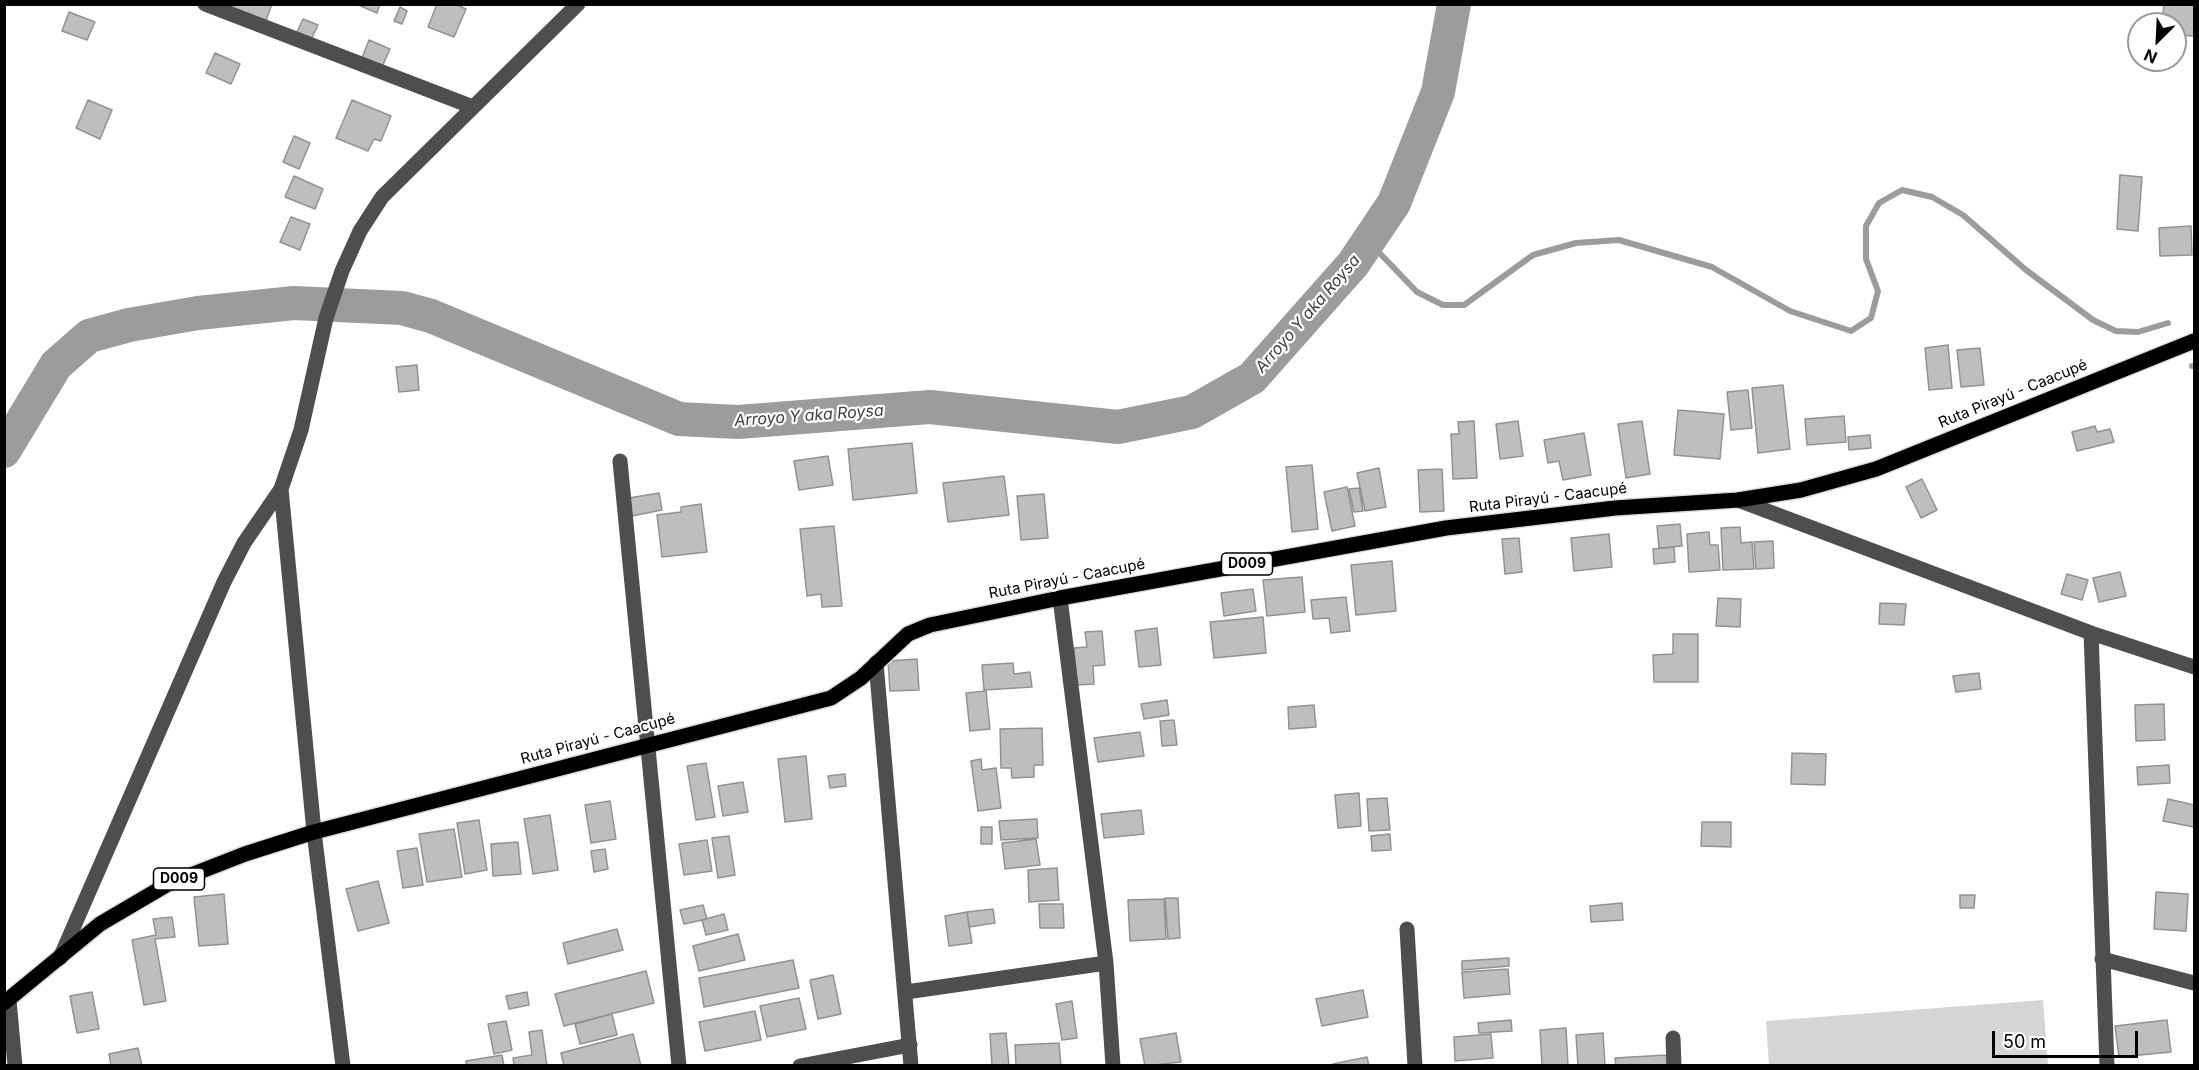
<!DOCTYPE html>
<html>
<head>
<meta charset="utf-8">
<style>
	body { margin:0 }
	#map { position:relative; width:2199px; height:1070px; overflow:hidden; background:#fff; font-family:Inter,sans-serif }
	canvas { display:block }
	.frame { position:absolute; inset:0; border:6px solid #000; pointer-events:none }
	.north { position:absolute; left:2127px; top:12px; width:60px; height:60px; box-sizing:border-box; background:#fff; border:2px solid #999; border-radius:50%; rotate:204deg; font-size:16px; font-weight:700; line-height:24px; text-align:center; color:#000 }
	.north::after { content:''; display:block; margin:auto; width:21px; height:27px; background:#000; clip-path:polygon(50% 0,100% 100%,50% 72%,0 100%) }
	.scale { position:absolute; left:1992px; top:1031px; width:146px; height:27px; box-sizing:border-box; border:3px solid #000; border-top:0; padding-left:8px; font-size:18px; line-height:21px; white-space:nowrap; color:#000; -webkit-text-stroke:4px #fff; paint-order:stroke }
</style>
</head>
<body>
<div id="map">
<canvas width="2199" height="1070"></canvas>
<div class="frame"></div>
<div class="north">N</div>
<div class="scale">50 m</div>
</div>
<script>
const c = document.querySelector('canvas').getContext('2d');
c.lineJoin = 'round';
function fill(path, color) { c.fillStyle = color; c.fill(path, 'evenodd'); }
const poly = rows => new Path2D(rows.map(r => 'M' + r).join(''));
function trace(path, color, width, dash) { c.strokeStyle = color; c.lineWidth = width; c.lineCap = dash ? 'butt' : 'round'; c.setLineDash(dash || []); c.stroke(path); }
function label(font, color, halo, rows, align = 'center') {
  c.font = font + ' Inter,sans-serif'; c.lineWidth = 4.5; c.setLineDash([]); c.textBaseline = 'middle'; c.strokeStyle = halo; c.fillStyle = color; for (const [text, x, y, turn = 0] of rows) {
    c.save(); c.translate(x, y); c.rotate((+turn || 0) * Math.PI / 180); c.textAlign = isNaN(turn) ? turn : align; if (halo) c.strokeText(text, 0, 0); c.fillText(text, 0, 0); c.restore();
  }
}
const green = poly([
	[2043,1000,2048,1065,1769,1065,1766,1021]
]);
const stream = poly([
	[1368,241,1417,292,1443,305,1464,305,1533,255,1576,243,1619,240,1712,267,1790,311,1851,331,1871,318,1878,291,1866,259,1866,226,1879,203,1902,190,1932,197,1963,215,2026,270,2093,320,2116,331,2138,332,2168,323],
	[2192,366,2194,366]
]);
const river = poly([
	[4,451,56,365,89,336,129,325,198,313,294,303,402,308,431,316,679,419,738,422,930,407,1118,427,1192,412,1252,378,1353,264,1394,203,1438,92,1454,4]
]);
const building = poly([
	[233,4,272,4,265,23,231,9,233,4],
	[356,4,380,4,377,13,356,4],
	[437,4,455,4,466,9,454,37,428,27,437,4],
	[2164,4,2194,4,2194,36,2175,35,2175,24,2162,24,2164,4],
	[400,7,407,11,402,24,394,21,400,7],
	[69,12,95,22,87,40,62,31,69,12],
	[303,19,318,25,311,40,296,34,303,19],
	[369,40,390,49,382,67,362,58,369,40],
	[215,53,240,64,231,84,206,73,215,53],
	[88,100,112,110,100,139,76,128,88,100],
	[352,100,391,116,381,141,374,139,368,151,336,138,352,100],
	[294,136,310,143,299,169,283,162,294,136],
	[2120,175,2142,177,2138,231,2117,229,2120,175],
	[294,176,323,189,315,209,285,197,294,176],
	[291,217,310,224,300,250,280,242,291,217],
	[2191,226,2192,255,2160,256,2159,228,2191,226],
	[1948,345,1952,388,1929,390,1925,348,1948,345],
	[1980,348,1984,385,1961,387,1957,350,1980,348],
	[417,365,419,390,399,392,396,367,417,365],
	[1783,385,1790,449,1758,453,1752,388,1783,385],
	[1748,390,1752,428,1731,430,1727,392,1748,390],
	[1678,410,1724,414,1720,459,1674,455,1678,410],
	[1844,416,1846,442,1807,445,1805,419,1844,416],
	[1474,421,1477,478,1453,479,1451,434,1459,434,1458,422,1474,421],
	[1518,421,1523,456,1500,459,1496,424,1518,421],
	[1642,421,1650,474,1626,478,1618,424,1642,421],
	[2095,426,2097,432,2110,429,2114,442,2077,451,2072,432,2095,426],
	[1584,433,1591,475,1563,480,1559,461,1548,463,1544,440,1584,433],
	[1870,435,1871,448,1849,450,1848,437,1870,435],
	[912,443,917,493,853,500,848,449,912,443],
	[828,456,833,485,799,490,794,461,828,456],
	[1312,465,1318,529,1292,532,1286,467,1312,465],
	[1379,468,1386,507,1365,511,1357,473,1379,468],
	[1442,469,1444,511,1420,512,1418,470,1442,469],
	[1004,476,1009,515,948,522,943,483,1004,476],
	[1922,479,1937,510,1921,518,1906,487,1922,479],
	[1347,487,1355,526,1332,531,1324,492,1347,487],
	[1359,488,1363,511,1354,512,1349,489,1359,488],
	[659,493,662,510,632,516,629,498,659,493],
	[1044,494,1048,538,1021,540,1017,496,1044,494],
	[701,504,707,552,662,557,657,515,681,512,681,507,701,504],
	[1680,524,1682,546,1659,548,1657,526,1680,524],
	[834,526,842,606,822,607,821,594,807,596,800,529,834,526],
	[1740,527,1741,543,1752,542,1754,569,1723,570,1721,528,1740,527],
	[1709,532,1710,545,1718,545,1720,570,1689,572,1687,534,1709,532],
	[1609,534,1612,567,1574,571,1571,538,1609,534],
	[1519,538,1522,572,1505,574,1502,539,1519,538],
	[1773,541,1774,568,1756,569,1754,542,1773,541],
	[1674,547,1675,562,1654,564,1653,549,1674,547],
	[1392,561,1396,611,1356,615,1351,565,1392,561],
	[2120,572,2126,596,2099,602,2093,578,2120,572],
	[2067,574,2088,580,2082,600,2061,594,2067,574],
	[1302,577,1305,612,1267,616,1263,580,1302,577],
	[1253,589,1256,611,1224,616,1221,593,1253,589],
	[1346,597,1350,631,1331,633,1329,618,1313,619,1311,600,1346,597],
	[1718,598,1741,599,1740,627,1716,626,1718,598],
	[1880,603,1906,604,1904,625,1879,624,1880,603],
	[1263,617,1266,653,1214,658,1210,622,1263,617],
	[1157,628,1161,665,1139,667,1135,631,1157,628],
	[1102,631,1105,665,1093,666,1094,684,1077,685,1074,648,1087,647,1085,632,1102,631],
	[1673,634,1698,634,1698,682,1654,682,1653,655,1673,654,1673,634],
	[917,659,919,690,890,691,888,661,917,659],
	[1013,663,1014,674,1030,672,1032,687,984,690,982,665,1013,663],
	[1979,673,1981,689,1956,692,1953,676,1979,673],
	[986,691,990,729,970,731,966,693,986,691],
	[1167,700,1169,715,1144,719,1141,704,1167,700],
	[2164,704,2165,740,2136,741,2135,705,2164,704],
	[1314,705,1316,727,1289,729,1288,707,1314,705],
	[1174,720,1177,745,1162,746,1160,721,1174,720],
	[1042,728,1043,765,1034,765,1034,777,1012,778,1011,768,1001,768,1000,729,1042,728],
	[1140,732,1144,756,1098,762,1094,738,1140,732],
	[1792,753,1826,754,1825,785,1791,784,1792,753],
	[806,756,812,819,785,822,778,759,806,756],
	[981,759,982,770,996,768,1001,808,978,811,971,761,981,759],
	[706,763,715,817,696,820,687,766,706,763],
	[2169,765,2170,783,2138,785,2137,767,2169,765],
	[845,774,846,786,830,788,828,776,845,774],
	[743,782,748,812,723,816,718,786,743,782],
	[1359,793,1361,826,1338,828,1335,795,1359,793],
	[1387,798,1390,830,1369,831,1367,799,1387,798],
	[2168,799,2194,805,2194,827,2163,821,2168,799],
	[610,801,616,839,591,843,585,805,610,801],
	[1141,810,1144,834,1104,838,1101,814,1141,810],
	[550,815,558,870,533,874,524,819,550,815],
	[1037,819,1038,838,1001,840,999,821,1037,819],
	[479,820,487,870,465,874,457,823,479,820],
	[1702,822,1731,822,1731,847,1701,846,1702,822],
	[981,827,992,827,992,844,981,844,981,827],
	[454,829,462,877,427,882,419,834,454,829],
	[1390,834,1391,850,1372,851,1371,836,1390,834],
	[729,836,735,875,718,878,712,838,729,836],
	[1036,839,1040,865,1005,869,1002,843,1036,839],
	[707,840,712,871,684,875,679,844,707,840],
	[518,842,521,874,493,876,491,844,518,842],
	[417,848,423,885,403,888,397,851,417,848],
	[605,849,608,869,594,872,591,851,605,849],
	[1057,868,1059,900,1029,902,1028,870,1057,868],
	[378,881,389,923,358,931,346,889,378,881],
	[2156,892,2188,894,2186,931,2154,929,2156,892],
	[224,894,228,944,199,946,194,897,224,894],
	[1960,895,1975,895,1974,908,1960,908,1960,895],
	[1165,898,1178,898,1180,938,1168,939,1165,898],
	[1164,899,1166,939,1130,941,1128,900,1164,899],
	[1622,903,1623,920,1591,922,1590,906,1622,903],
	[1039,904,1063,904,1064,928,1040,928,1039,904],
	[703,905,707,919,684,924,680,910,703,905],
	[993,909,995,923,969,927,967,912,993,909],
	[967,912,972,943,949,946,945,916,967,912],
	[724,914,728,930,706,935,702,920,724,914],
	[172,917,175,937,155,939,166,1001,144,1005,132,940,156,935,153,919,172,917],
	[617,929,623,950,568,964,563,943,617,929],
	[738,934,745,960,699,971,693,946,738,934],
	[1509,958,1509,966,1462,970,1462,961,1509,958],
	[793,960,799,988,704,1007,699,978,793,960],
	[1508,969,1510,994,1464,998,1462,972,1508,969],
	[646,971,654,1003,564,1026,555,994,646,971],
	[833,975,841,1014,818,1019,810,980,833,975],
	[1363,990,1368,1017,1322,1026,1316,999,1363,990],
	[92,992,99,1029,77,1033,70,996,92,992],
	[527,992,529,1005,509,1009,506,996,527,992],
	[799,998,806,1029,767,1037,760,1006,799,998],
	[1072,1001,1077,1038,1062,1040,1056,1004,1072,1001],
	[755,1011,761,1040,705,1051,699,1022,755,1011],
	[612,1014,617,1035,580,1044,575,1024,612,1014],
	[1511,1020,1512,1031,1479,1033,1478,1023,1511,1020],
	[2167,1020,2171,1052,2119,1057,2115,1026,2167,1020],
	[506,1021,512,1050,494,1054,488,1024,506,1021],
	[1566,1028,1568,1066,1542,1066,1540,1030,1566,1028],
	[542,1030,547,1066,514,1066,513,1058,532,1055,529,1032,542,1030],
	[1006,1033,1009,1066,992,1066,990,1034,1006,1033],
	[1176,1033,1181,1062,1145,1066,1140,1039,1176,1033],
	[1603,1033,1605,1066,1578,1066,1576,1035,1603,1033],
	[633,1034,641,1066,564,1066,561,1053,633,1034],
	[1491,1034,1493,1058,1455,1061,1454,1037,1491,1034],
	[1059,1043,1061,1066,1016,1066,1015,1045,1059,1043],
	[138,1048,142,1066,111,1066,109,1054,138,1048],
	[502,1055,504,1066,467,1066,466,1061,502,1055],
	[1666,1055,1667,1066,1616,1066,1615,1058,1666,1055],
	[1367,1057,1369,1066,1333,1066,1333,1064,1367,1057]
]);
const minor = poly([
	[205,4,473,107],
	[620,461,679,1066],
	[281,489,314,832,343,1066],
	[1738,500,2091,633,2194,667],
	[1060,598,1106,963,1113,1066],
	[2091,633,2107,1066],
	[876,663,911,1066],
	[1407,929,1415,1066],
	[60,958,224,582,244,543,281,489,301,430,326,318,342,271,360,231,382,197,578,4],
	[2102,959,2194,983],
	[906,992,1106,963],
	[9,1000,15,1066],
	[1673,1038,1674,1066],
	[800,1066,910,1045]
]);
const major = poly([
	[4,1003,100,924,168,884,245,854,314,832,831,698,861,678,908,634,930,625,1060,598,1446,528,1615,508,1738,500,1801,490,1876,469,2194,341]
]);
const shields = [
	[1247,564,51],
	[179,879,51]
];
const shieldNames = [
	["D009",1247,564],
	["D009",179,879]
];
const streetNames = [
	["Ruta Pirayú - Caacupé",2013,394,-22],
	["Ruta Pirayú - Caacupé",1548,498,-7],
	["Ruta Pirayú - Caacupé",1067,579,-11],
	["Ruta Pirayú - Caacupé",598,739,-15]
];
const waterNames = [
	["Arroyo Y aka Roysa",1308,314,-49],
	["Arroyo Y aka Roysa",809,416,-4]
];
fill(green, '#d5d5d5');
trace(stream, '#9c9c9c', 6);
trace(river, '#9c9c9c', 34);
fill(building, '#bebebe');
trace(building, '#929292', 1.5);
trace(major, '#dbdbdb', 18);
trace(minor, '#4e4e4e', 15);
trace(major, '#000', 15);
for (const [x, y, w] of shields) { const box = new Path2D(); box.roundRect(x - w / 2, y - 11, w, 22, 4.5); c.fillStyle = '#fff'; c.fill(box); trace(box, '#000', 1.5); }
label('bold 14px', '#000', null, shieldNames);
label('15px', '#000', '#fff', streetNames);
label('italic 16px', '#3d3d3d', '#fff', waterNames);
</script>
</body>
</html>
